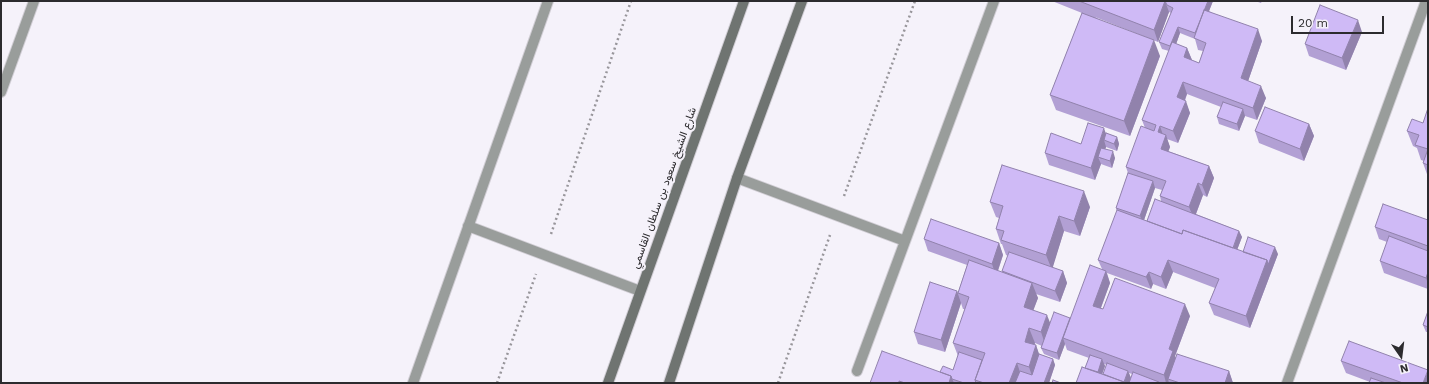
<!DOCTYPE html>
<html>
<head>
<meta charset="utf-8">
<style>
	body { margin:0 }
	#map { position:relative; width:1429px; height:384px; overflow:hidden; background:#f5f2fa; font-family:"Work Sans",sans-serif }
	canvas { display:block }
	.frame { position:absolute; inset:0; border:2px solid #2c2b2e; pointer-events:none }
	.north { position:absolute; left:1381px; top:336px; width:40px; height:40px; -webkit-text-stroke:3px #f5f2fa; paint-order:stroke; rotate:166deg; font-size:11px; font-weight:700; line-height:16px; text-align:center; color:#2c2b2e }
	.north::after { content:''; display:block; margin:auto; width:14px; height:18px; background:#2c2b2e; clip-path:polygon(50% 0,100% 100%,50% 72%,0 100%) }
	.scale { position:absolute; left:1291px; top:16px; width:93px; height:18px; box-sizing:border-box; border:2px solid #2c2b2e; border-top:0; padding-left:5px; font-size:12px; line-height:14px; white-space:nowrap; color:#2c2b2e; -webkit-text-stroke:3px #f5f2fa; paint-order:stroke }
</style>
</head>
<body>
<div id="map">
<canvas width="1429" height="384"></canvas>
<div class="frame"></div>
<div class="north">N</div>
<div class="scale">20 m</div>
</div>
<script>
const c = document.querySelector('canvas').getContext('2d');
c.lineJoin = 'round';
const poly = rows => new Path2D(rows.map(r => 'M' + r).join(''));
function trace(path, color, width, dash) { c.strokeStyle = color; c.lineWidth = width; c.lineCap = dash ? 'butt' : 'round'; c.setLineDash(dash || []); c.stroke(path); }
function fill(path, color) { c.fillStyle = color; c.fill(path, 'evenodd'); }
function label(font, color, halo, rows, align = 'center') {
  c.font = font + ' "Work Sans",Vazirmatn,sans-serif'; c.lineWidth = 4; c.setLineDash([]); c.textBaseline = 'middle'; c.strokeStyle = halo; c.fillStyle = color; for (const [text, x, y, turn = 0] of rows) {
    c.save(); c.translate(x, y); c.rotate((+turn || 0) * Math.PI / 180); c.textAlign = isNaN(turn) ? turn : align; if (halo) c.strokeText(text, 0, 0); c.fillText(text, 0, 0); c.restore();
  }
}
const path = poly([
	[844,196,915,1],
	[551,234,631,1],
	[497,383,536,274],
	[778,383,830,235]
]);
const lane = poly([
	[468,226,640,291],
	[413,383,548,1]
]);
const street = poly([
	[1,92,34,1],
	[737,178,905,241],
	[857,371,994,1],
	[1287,383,1426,1]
]);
const secondary = poly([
	[608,383,744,1],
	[669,383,737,178,802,1]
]);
const wall = poly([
	[1052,1,1213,1,1209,11,1262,41,1248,81,1266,98,1257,120,1245,116,1239,131,1219,124,1217,117,1221,107,1187,94,1185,101,1190,113,1178,143,1167,139,1170,147,1168,151,1209,166,1214,178,1207,197,1203,195,1196,214,1239,231,1242,237,1237,250,1243,252,1278,254,1250,328,1214,315,1209,303,1215,288,1173,272,1166,289,1153,284,1151,289,1107,273,1110,283,1101,308,1103,309,1190,316,1175,356,1175,357,1229,371,1233,383,1076,383,1085,368,1089,358,1067,350,1065,344,1059,360,1044,354,1041,348,1042,346,1035,343,1034,345,1036,345,1039,354,1053,359,1055,365,1049,383,870,383,940,372,953,370,958,356,953,343,965,309,963,309,961,303,945,352,918,344,914,332,957,291,958,293,967,265,928,251,924,239,999,243,1003,255,998,271,1002,272,1008,256,1006,255,1002,244,1001,244,996,229,999,218,996,217,990,202,1090,207,1080,236,1064,231,1052,268,1063,271,1067,283,1060,302,1036,294,1038,298,1033,310,1050,323,1070,318,1070,319,1102,269,1098,260,1117,211,1116,208,1128,173,1126,167,1145,128,1142,120,1169,51,1162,49,1159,42,1171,13,1169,12,1158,42,1095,17,1160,56,1130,136,1056,110,1050,95,1082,13],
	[1180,33,1195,39,1198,50,1203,51,1199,63,1192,60,1187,48,1176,44],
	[1155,188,1162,190,1160,196,1161,201,1147,221,1144,220],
	[1104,364,1107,365,1103,374,1102,374,1105,366],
	[1129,373,1132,374,1131,378],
	[1255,1,1262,1,1261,3],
	[1362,32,1346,70,1309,56,1305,44],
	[1428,108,1428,177,1423,163,1424,161,1421,160,1417,148,1413,146,1407,131,1423,123],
	[1309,124,1314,136,1304,161,1259,143,1255,131],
	[1106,133,1117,137,1119,144,1117,151,1106,147,1105,149,1115,158,1112,168,1101,164,1095,180,1049,165,1045,153,1081,144],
	[1428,220,1428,289,1384,273,1380,261,1387,242,1379,239,1375,227],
	[1428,311,1428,332,1426,332,1423,325],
	[1341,361,1428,383,1369,383,1370,382,1346,373]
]);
const shadedWall = poly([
	[1165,1,1169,12,1158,42,1154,30],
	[1208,1,1213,1,1198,39,1195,33],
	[1358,20,1362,32,1346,70,1342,58],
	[1178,27,1180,33,1173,53,1170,46],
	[1258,29,1262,41,1245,90,1241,78],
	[1154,40,1160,56,1130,136,1124,121],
	[1187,48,1192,60,1188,69,1184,57],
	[1183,82,1187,94,1181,109,1177,97],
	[1261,86,1266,98,1257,120,1253,108],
	[1186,101,1190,113,1178,143,1173,131],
	[1243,109,1245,116,1239,131,1237,124],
	[1309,124,1314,136,1304,161,1300,149],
	[1160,126,1164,138,1158,132],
	[1104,128,1108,140,1104,140,1106,147,1102,159,1098,157,1101,164,1095,180,1091,168],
	[1166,135,1170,147,1165,161,1161,149],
	[1117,137,1119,144,1117,151,1114,144],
	[1113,151,1115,158,1112,168,1110,161],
	[1209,166,1214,178,1207,197,1202,185],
	[1153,181,1155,188,1143,223,1140,216],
	[1198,183,1203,195,1194,219,1189,207],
	[1084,191,1090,207,1080,236,1074,221],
	[1059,216,1064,231,1052,270,1046,255],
	[1239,231,1242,237,1234,258,1232,252],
	[999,243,1003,255,996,276,992,264],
	[1275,247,1278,254,1250,328,1246,316,1267,260],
	[1168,260,1173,272,1166,289,1161,277],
	[1063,271,1067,283,1060,302,1055,291],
	[1106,271,1110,283,1097,318,1093,306],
	[1149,272,1153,284,1151,289,1146,277],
	[1428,272,1428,284,1426,278],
	[1032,283,1038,298,1029,322,1024,307],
	[957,291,961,303,945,352,941,340],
	[1185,304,1190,316,1175,356,1177,363,1168,379,1169,383,1166,383,1164,375,1169,349],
	[1047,315,1053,330,1046,347,1041,332],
	[1070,318,1072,324,1063,338,1065,344,1059,360,1057,353],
	[1029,328,1035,343,1030,357,1025,342],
	[1036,345,1041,360,1034,382,1029,367],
	[1053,359,1055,365,1049,383,1044,383],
	[1102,359,1105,366,1099,383,1096,378],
	[1017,363,1022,378,1020,383,1009,383],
	[1428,370,1428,383,1423,383],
	[1128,371,1131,378,1129,383,1124,383],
	[1229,371,1233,383,1225,383],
	[951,376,954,383,949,383]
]);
const building = poly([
	[1079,1,1165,1,1154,30,1079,1],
	[1165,1,1208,1,1195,33,1178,27,1170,46,1159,42,1173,8,1167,5,1165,1],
	[1320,5,1358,20,1342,58,1305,44,1320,5],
	[1204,10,1258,29,1241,78,1261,86,1253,108,1183,82,1177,97,1186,101,1173,131,1160,126,1158,132,1166,135,1161,149,1209,166,1202,185,1198,183,1189,207,1160,196,1166,181,1126,167,1141,126,1154,131,1156,125,1142,120,1172,42,1187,48,1184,57,1199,63,1206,43,1194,38,1204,10],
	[1082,13,1154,40,1124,121,1050,95,1082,13],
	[1223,102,1243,109,1237,124,1217,117,1223,102],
	[1265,107,1309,124,1300,149,1255,131,1265,107],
	[1428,108,1428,165,1423,163,1428,149,1415,145,1419,135,1407,131,1412,119,1423,123,1428,108],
	[1088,123,1104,128,1091,168,1045,153,1051,133,1081,144,1088,123],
	[1106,133,1117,137,1114,144,1104,140,1106,133],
	[1101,148,1113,151,1110,161,1098,157,1101,148],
	[1002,165,1084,191,1074,221,1059,216,1046,255,1001,240,1004,231,996,229,1003,206,990,202,1002,165],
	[1128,173,1153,181,1140,216,1116,208,1128,173],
	[1155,199,1239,231,1233,248,1183,230,1182,234,1147,221,1155,199],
	[1383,204,1428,220,1428,246,1375,227,1383,204],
	[1117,210,1182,234,1183,230,1267,260,1246,316,1209,303,1219,279,1168,260,1161,277,1149,272,1146,277,1098,260,1117,210],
	[931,219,999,243,992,264,924,239,931,219],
	[1389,236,1428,251,1428,272,1426,278,1380,261,1389,236],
	[1248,237,1275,247,1268,265,1267,260,1243,252,1248,237],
	[1009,252,1063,271,1055,291,1002,271,1009,252],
	[969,260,1032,283,1024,307,1047,315,1041,332,1029,328,1025,342,1036,345,1029,367,1017,363,1009,383,984,383,975,380,985,353,953,343,969,297,958,293,969,260],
	[1090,265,1106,271,1093,306,1103,309,1115,278,1185,304,1169,349,1173,351,1164,375,1063,338,1090,265],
	[930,282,957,291,941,340,914,332,930,282],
	[1428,311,1428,327,1423,325,1428,311],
	[1054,312,1070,318,1057,353,1041,348,1054,312],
	[1349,341,1428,370,1423,383,1403,383,1341,361,1349,341],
	[882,351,951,376,949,383,905,383,899,381,899,383,870,383,882,351],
	[959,352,982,360,975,380,976,383,964,383,952,379,951,376,940,372,943,366,953,370,959,352],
	[1039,354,1053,359,1044,383,1015,383,1020,371,1032,375,1039,354],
	[1177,354,1229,371,1225,383,1180,383,1168,379,1177,354],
	[1090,355,1102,359,1098,372,1085,368,1090,355],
	[1107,363,1128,371,1124,382,1103,374,1107,363],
	[1082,367,1127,383,1076,383,1082,367],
	[1133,372,1159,382,1158,383,1129,383,1133,372],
	[1371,378,1386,383,1369,383,1371,378],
	[1053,380,1061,383,1052,383,1053,380]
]);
const streetNames = [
	["شارع الشيخ سعود بن سلطان القاسمي",664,188,-70]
];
trace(lane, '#d1ced5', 12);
trace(street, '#d1ced5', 12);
trace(secondary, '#d1ced5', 12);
trace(path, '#98969b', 2.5, [2, 3]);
trace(lane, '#999d9b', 10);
trace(street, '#999d9b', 10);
trace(secondary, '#6f7471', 10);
fill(wall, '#b2a0d4');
fill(shadedWall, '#9182ac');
fill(building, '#cfbaf6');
trace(building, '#9182ac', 1);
label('11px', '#2c2b2e', '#f5f2fa', streetNames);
</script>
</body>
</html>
